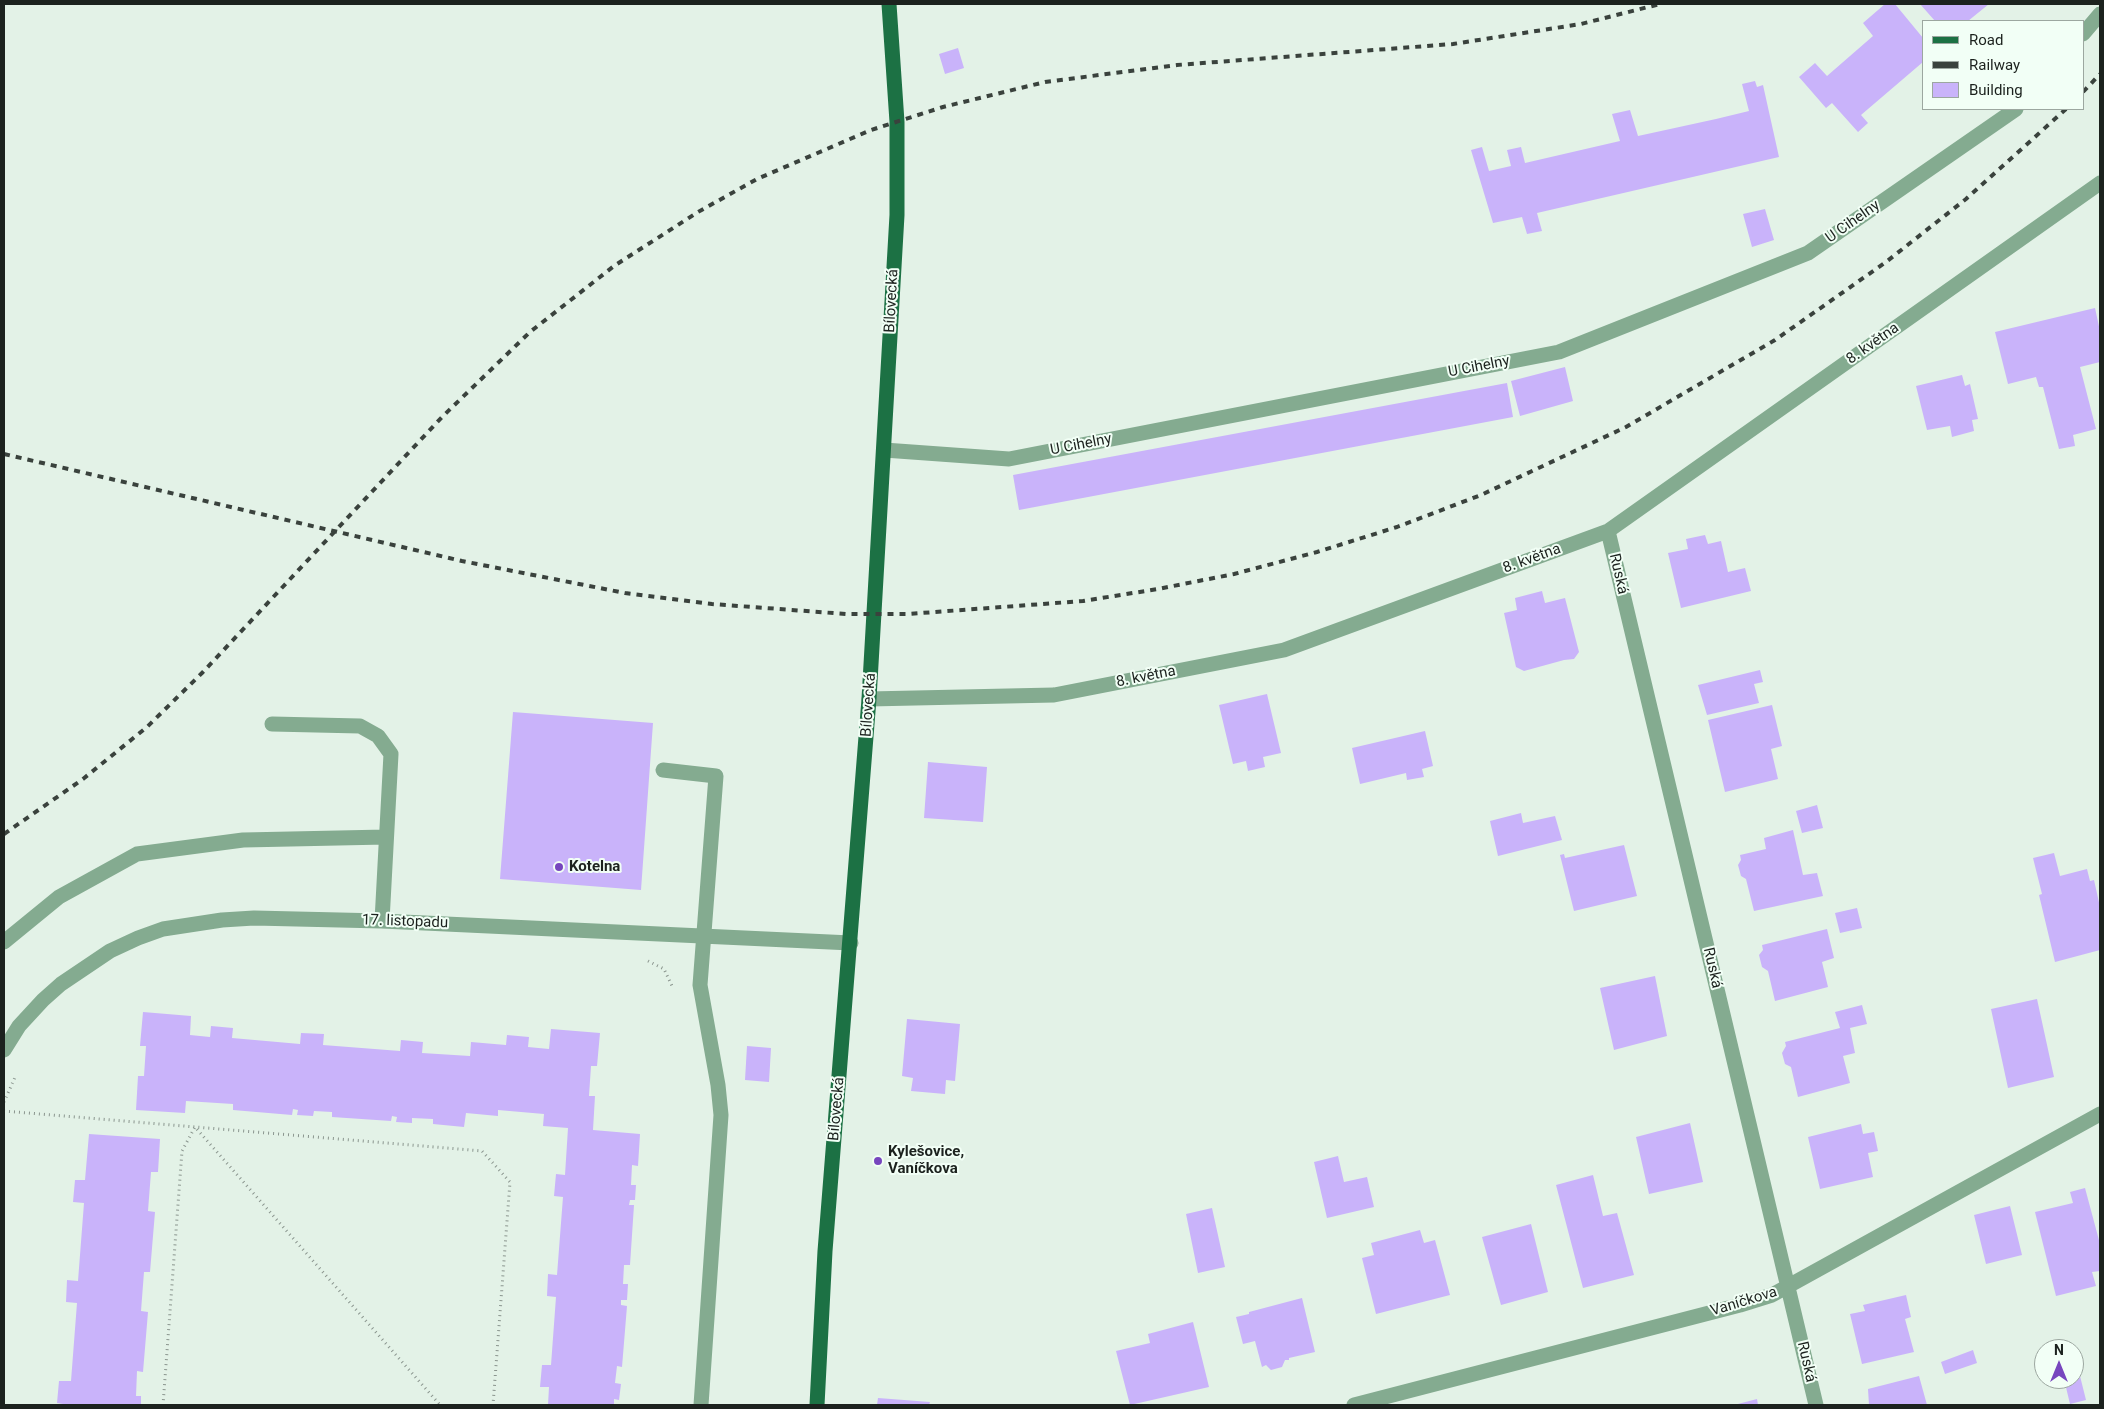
<!DOCTYPE html>
<html>
<head>
<meta charset="utf-8">
<style>
	body { margin:0 }
	#map { position:relative; width:2104px; height:1409px; overflow:hidden; background:#e3f2e7; font-family:Roboto,sans-serif }
	canvas { display:block }
	.frame { position:absolute; inset:0; border:5px solid #1c221e; pointer-events:none }
	.legend { position:absolute; left:1922px; top:20px; width:162px; height:90px; box-sizing:border-box; background:#f2fff6; border:1px solid #9ca7a0; margin:0; padding:6px 9px; list-style:none; font-size:15px; color:#1c221e }
	.legend li { display:flex; align-items:center; gap:10px; height:25px }
	.legend b { width:25px; border:1px solid #9ca7a0 }
	.north { position:absolute; left:2034px; top:1339px; width:50px; height:50px; box-sizing:border-box; background:#f2fff6; border:1px solid #9ca7a0; border-radius:50%; rotate:0deg; font-size:14px; font-weight:700; line-height:20px; text-align:center; color:#1c221e }
	.north::after { content:''; display:block; margin:auto; width:18px; height:22px; background:#7746be; clip-path:polygon(50% 0,100% 100%,50% 72%,0 100%) }
</style>
</head>
<body>
<div id="map">
<canvas width="2104" height="1409"></canvas>
<div class="frame"></div>
<ul class="legend">
<li><b style="height:6px;background:#1c7144"></b>Road</li>
<li><b style="height:6px;background:#3a423d"></b>Railway</li>
<li><b style="height:14px;background:#c9b3fa"></b>Building</li>
</ul>
<div class="north">N</div>
</div>
<script>
const c = document.querySelector('canvas').getContext('2d');
c.lineJoin = 'round';
function fill(path, color) { c.fillStyle = color; c.fill(path, 'evenodd'); }
const poly = rows => new Path2D(rows.map(r => 'M' + r).join(''));
function trace(path, color, width, dash) { c.strokeStyle = color; c.lineWidth = width; c.lineCap = dash ? 'butt' : 'round'; c.setLineDash(dash || []); c.stroke(path); }
function label(font, color, halo, rows, align = 'center') {
  c.font = font + ' Roboto,sans-serif'; c.lineWidth = 4; c.setLineDash([]); c.textBaseline = 'middle'; c.strokeStyle = halo; c.fillStyle = color; for (const [text, x, y, turn = 0] of rows) {
    c.save(); c.translate(x, y); c.rotate((+turn || 0) * Math.PI / 180); c.textAlign = isNaN(turn) ? turn : align; if (halo) c.strokeText(text, 0, 0); c.fillText(text, 0, 0); c.restore();
  }
}
const building = poly([
	[1885,4,1895,4,1923,38,1923,62,1861,115,1868,123,1858,132,1832,103,1826,108,1799,77,1815,63,1827,76,1873,36,1863,23],
	[1920,4,1989,4,1968,21,1935,21],
	[958,48,964,68,945,74,939,54],
	[1755,81,1757,87,1763,85,1779,157,1537,213,1542,231,1527,234,1522,217,1493,223,1471,150,1482,147,1489,171,1511,166,1507,150,1521,147,1525,163,1620,141,1612,114,1630,110,1638,136,1716,119,1749,111,1742,84],
	[1765,209,1774,240,1752,247,1743,214],
	[2095,308,2100,331,2100,362,2080,367,2096,429,2073,435,2075,446,2059,449,2043,387,2039,387,2036,377,2008,384,1995,332],
	[1565,367,1573,401,1520,416,1511,381],
	[1962,375,1965,386,1970,384,1978,419,1972,420,1974,431,1952,437,1950,426,1927,430,1916,386],
	[1507,383,1513,417,1019,510,1013,475],
	[1705,535,1708,544,1721,541,1728,572,1745,568,1751,591,1681,608,1668,553,1688,549,1686,539],
	[1542,591,1545,603,1565,598,1579,652,1574,659,1564,660,1524,671,1516,667,1504,613,1517,610,1515,598],
	[1760,670,1763,682,1754,684,1759,703,1707,715,1698,685],
	[1267,694,1281,753,1263,757,1265,767,1248,771,1246,761,1233,764,1219,705],
	[1772,705,1782,746,1771,749,1778,779,1725,792,1708,720],
	[513,712,653,723,641,890,500,879],
	[1425,731,1433,766,1422,769,1424,777,1407,780,1406,773,1360,784,1352,748],
	[928,762,987,767,983,822,924,818],
	[1817,805,1823,828,1802,833,1796,811],
	[1521,813,1523,823,1555,816,1562,840,1498,856,1490,821],
	[1793,830,1803,875,1817,873,1823,896,1754,911,1746,879,1741,876,1738,865,1741,860,1740,855,1766,849,1764,838],
	[1624,845,1637,896,1574,911,1560,855,1564,854,1565,858],
	[2054,853,2060,876,2087,869,2090,881,2094,880,2100,907,2100,950,2055,962,2039,895,2042,894,2033,858],
	[1857,908,1862,928,1840,933,1835,913],
	[1827,929,1834,958,1822,962,1828,987,1775,1001,1768,971,1762,967,1759,955,1763,950,1762,945],
	[1655,976,1667,1036,1614,1050,1600,988],
	[2037,999,2054,1077,2008,1088,1991,1009],
	[1862,1005,1867,1024,1850,1028,1855,1053,1843,1056,1850,1083,1798,1097,1791,1067,1785,1064,1782,1053,1786,1046,1785,1042,1840,1028,1835,1012],
	[143,1012,191,1016,190,1035,210,1037,211,1026,233,1028,232,1038,300,1044,301,1033,324,1034,323,1045,400,1051,401,1040,423,1042,422,1053,470,1056,471,1042,506,1045,507,1035,529,1037,528,1047,549,1049,551,1029,600,1033,597,1066,591,1066,589,1096,595,1096,593,1130,640,1134,638,1166,632,1165,631,1185,636,1185,635,1200,630,1200,629,1205,634,1205,630,1265,624,1265,623,1284,628,1284,627,1300,621,1300,621,1305,627,1306,622,1367,617,1366,615,1383,621,1384,619,1400,614,1399,614,1405,548,1405,549,1387,540,1387,542,1365,551,1365,556,1297,547,1296,548,1274,557,1275,563,1197,554,1196,556,1174,565,1175,568,1128,543,1126,544,1114,498,1110,498,1116,466,1113,464,1127,433,1124,433,1119,412,1118,412,1123,396,1122,397,1117,392,1116,391,1121,332,1117,332,1112,314,1111,313,1116,297,1115,298,1110,293,1109,292,1115,233,1110,233,1104,186,1101,185,1113,136,1110,138,1076,144,1076,146,1046,140,1046],
	[907,1019,960,1024,955,1081,946,1080,945,1094,911,1091,913,1078,902,1076],
	[747,1046,771,1048,769,1082,745,1080],
	[1690,1123,1703,1182,1649,1194,1636,1137],
	[1861,1124,1863,1134,1874,1132,1878,1151,1868,1153,1873,1177,1820,1189,1808,1137],
	[89,1134,160,1139,158,1172,151,1172,148,1211,155,1212,150,1272,144,1272,141,1311,148,1312,143,1372,137,1371,136,1396,141,1396,141,1405,69,1405,57,1403,59,1381,71,1381,77,1303,66,1302,67,1280,78,1281,84,1203,73,1202,75,1180,85,1180],
	[1338,1156,1344,1182,1367,1177,1374,1207,1327,1218,1314,1162],
	[1593,1175,1603,1216,1617,1213,1634,1275,1583,1288,1556,1185],
	[2085,1188,2100,1244,2100,1271,2092,1272,2096,1286,2056,1296,2035,1212,2073,1203,2070,1192],
	[2010,1206,2022,1255,1986,1264,1974,1215],
	[1212,1208,1225,1267,1198,1273,1186,1214],
	[1531,1224,1548,1292,1501,1305,1482,1237],
	[1420,1230,1424,1243,1435,1240,1450,1295,1376,1314,1362,1258,1374,1255,1371,1243],
	[1906,1295,1911,1317,1905,1319,1914,1352,1862,1364,1850,1314,1865,1311,1863,1305],
	[1302,1298,1315,1352,1289,1358,1289,1360,1285,1360,1282,1367,1271,1370,1266,1365,1262,1367,1255,1341,1243,1344,1236,1317,1249,1314,1249,1312],
	[1193,1322,1209,1387,1130,1405,1116,1351,1150,1343,1148,1334],
	[1973,1350,1977,1363,1945,1374,1941,1362],
	[2078,1368,2086,1400,2070,1404,2064,1379,2074,1379,2074,1369],
	[1919,1376,1927,1405,1869,1405,1868,1389],
	[878,1398,930,1402,929,1405,877,1405],
	[1757,1399,1758,1405,1734,1405]
]);
const path = poly([
	[648,961,664,969,672,986],
	[4,1102,16,1075],
	[4,1111,482,1151,510,1182,493,1405],
	[163,1405,182,1151,195,1127,440,1405]
]);
const minor = poly([
	[2083,34,2100,14],
	[884,450,1009,459,1559,352,1808,253,2016,109],
	[1608,531,1816,1405],
	[869,699,1054,695,1284,650,1608,531,2100,183],
	[272,724,360,726,378,736,391,754,382,921],
	[663,770,716,776,700,985,718,1085,721,1115,701,1405],
	[4,942,59,897,137,854,243,840,386,837],
	[4,1050,19,1026,43,1000,61,984,110,951,138,938,163,929,222,920,254,918,382,921,851,943],
	[1354,1405,1740,1305,1772,1295,2100,1114]
]);
const major = poly([
	[817,1405,825,1251,869,699,897,215,897,122,889,4]
]);
const rail = poly([
	[2083,92,2100,74],
	[4,454,462,561,625,593,712,604,846,614,908,614,1083,601,1158,589,1234,574,1317,552,1397,527,1481,495,1626,427,1775,340,1886,262,1966,199,2066,109],
	[4,834,83,779,147,727,203,672,442,417,530,332,614,266,698,212,757,179,871,130,943,107,1045,82,1177,65,1453,44,1581,24,1660,4]
]);
const markers = [
	[559,867,5,"#7746be"],
	[878,1161,5,"#7746be"]
];
const streetNames = [
	["U Cihelny",1853,222,-35],
	["Bílovecká",892,301,-87],
	["8. května",1873,344,-35],
	["U Cihelny",1479,367,-11],
	["U Cihelny",1081,445,-11],
	["8. května",1532,559,-20],
	["Ruská",1618,574,77],
	["8. května",1146,677,-11],
	["Bílovecká",869,705,-86],
	["17. listopadu",405,922,2],
	["Ruská",1712,968,77],
	["Bílovecká",837,1109,-85],
	["Vaníčkova",1744,1302,-17],
	["Ruská",1806,1362,77]
];
const poiNames = [
	["Kotelna",569,867],
	["Kylešovice,",888,1152],
	["Vaníčkova",888,1169]
];
fill(building, '#c9b3fa');
trace(path, '#8a958e', 3, [1, 4]);
trace(minor, '#84ab90', 15);
trace(major, '#1c7144', 15);
trace(rail, '#3a423d', 4, [6, 6]);
for (const [x, y, r, color] of markers) { const dot = new Path2D(); dot.arc(x, y, r, 0, 2 * Math.PI); c.fillStyle = color; c.fill(dot); trace(dot, '#f2fff6', 2); }
label('15px', '#1c221e', '#f2fff6', streetNames);
label('bold 15px', '#1c221e', '#f2fff6', poiNames, 'left');
</script>
</body>
</html>
